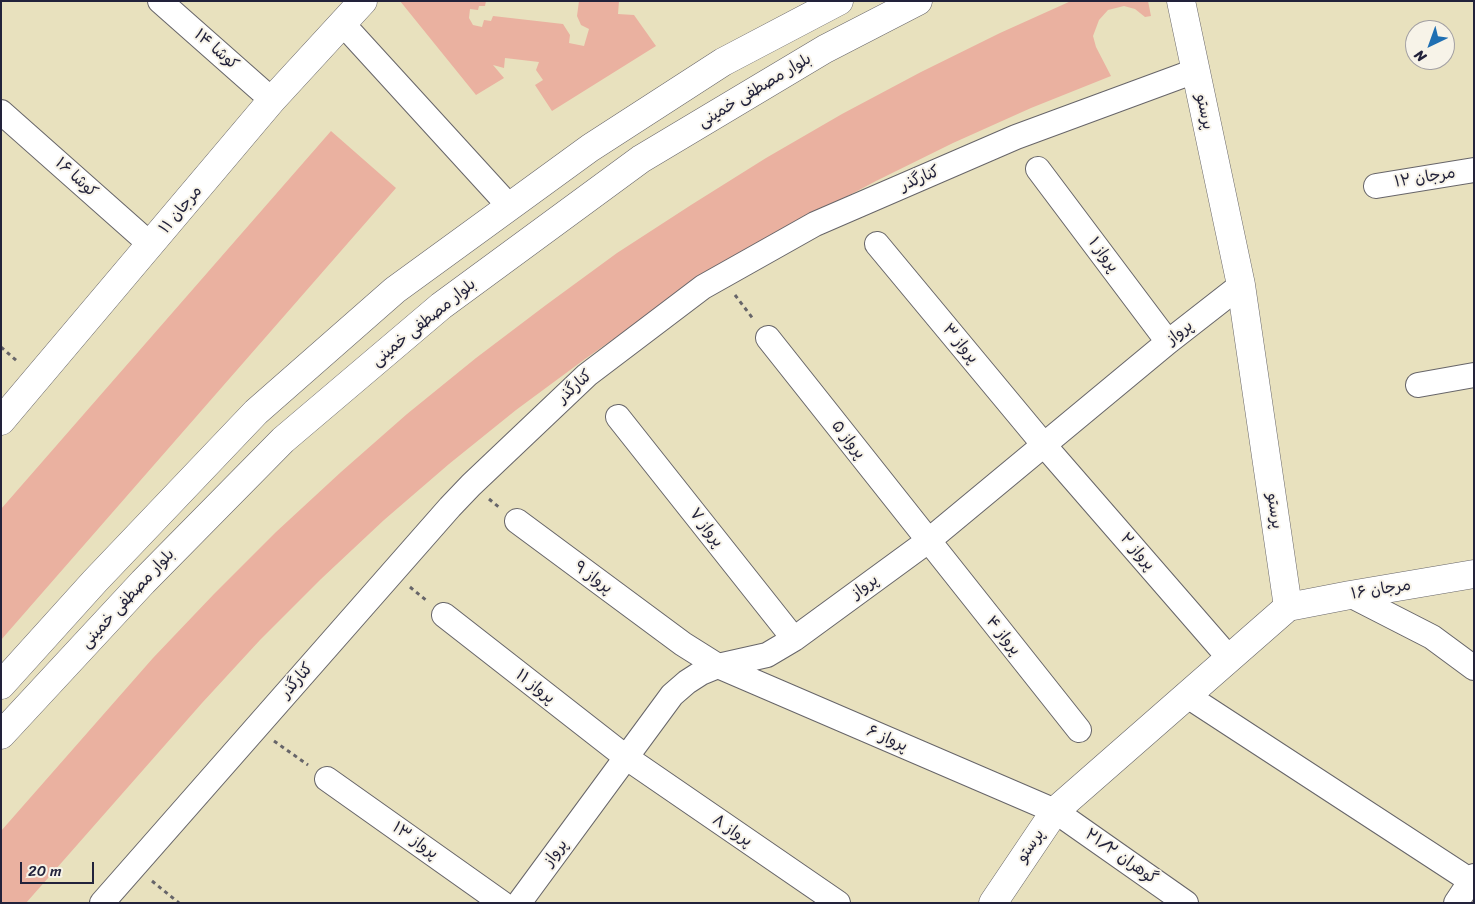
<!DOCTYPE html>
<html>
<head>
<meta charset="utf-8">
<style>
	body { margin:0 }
	#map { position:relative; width:1475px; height:904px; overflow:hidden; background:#e8e1be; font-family:Sriracha,sans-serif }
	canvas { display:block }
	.frame { position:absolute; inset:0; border:2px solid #22223b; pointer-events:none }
	.north { position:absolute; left:1405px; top:20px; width:50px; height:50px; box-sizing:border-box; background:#f7f3e8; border:1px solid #a29fa3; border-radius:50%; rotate:222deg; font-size:14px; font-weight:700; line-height:20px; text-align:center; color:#22223b }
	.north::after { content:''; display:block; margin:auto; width:18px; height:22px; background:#1f6fb2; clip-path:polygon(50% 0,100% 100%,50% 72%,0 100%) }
	.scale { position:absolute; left:20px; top:862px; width:74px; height:22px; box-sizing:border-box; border:2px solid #22223b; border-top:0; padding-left:6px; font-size:15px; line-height:18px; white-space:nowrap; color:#22223b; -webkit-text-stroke:4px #f7f3e8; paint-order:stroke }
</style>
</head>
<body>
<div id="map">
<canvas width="1475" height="904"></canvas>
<div class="frame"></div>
<div class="north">N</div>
<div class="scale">20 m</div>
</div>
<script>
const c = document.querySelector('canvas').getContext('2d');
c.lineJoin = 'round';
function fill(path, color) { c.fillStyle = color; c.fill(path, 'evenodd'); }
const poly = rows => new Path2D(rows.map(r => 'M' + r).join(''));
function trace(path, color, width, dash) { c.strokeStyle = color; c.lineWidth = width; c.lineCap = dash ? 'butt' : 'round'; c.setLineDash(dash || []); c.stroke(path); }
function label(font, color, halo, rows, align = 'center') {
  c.font = font + ' Sriracha,"Playpen Sans Arabic",sans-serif'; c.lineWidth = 4; c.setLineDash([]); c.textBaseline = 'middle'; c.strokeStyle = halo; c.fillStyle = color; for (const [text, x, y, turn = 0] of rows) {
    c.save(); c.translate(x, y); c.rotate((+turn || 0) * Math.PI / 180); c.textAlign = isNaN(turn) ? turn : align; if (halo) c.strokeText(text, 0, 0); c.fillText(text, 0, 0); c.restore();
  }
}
const building = poly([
	[400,1,486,1,485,6,479,6,478,10,470,9,469,18,473,25,482,27,484,20,491,21,493,16,563,24,570,35,569,43,584,46,589,29,581,25,577,16,579,1,619,1,618,14,634,15,656,46,552,111,535,85,543,80,536,70,539,62,505,58,504,68,493,65,504,78,476,95],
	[1071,1,1148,1,1151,16,1145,17,1135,9,1124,6,1108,10,1099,20,1093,36,1096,47,1111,76,1031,108,953,143,876,181,801,221,655,310,585,359,516,410,449,464,384,520,321,579,260,640,202,703,26,903,1,903,1,831,153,658,214,594,276,532,341,472,407,414,476,358,546,305,617,253,691,205,766,158,842,114,921,72,1000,33],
	[331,131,396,188,1,640,1,509]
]);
const path = poly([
	[735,295,754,320],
	[1,347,18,362],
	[489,499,500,508],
	[410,587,427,601],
	[274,741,308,765],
	[152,881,179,903]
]);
const street = poly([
	[160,1,272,100],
	[342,23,510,207],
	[1,112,151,245],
	[1038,169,1168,342],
	[1376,186,1474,170],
	[877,244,1044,445,1230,659],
	[768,338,1079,730],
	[1418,385,1474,375],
	[618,417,794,639],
	[517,521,683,644,718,666,1055,811,1186,903],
	[1350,595,1432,637,1474,668],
	[444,615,627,758,838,903],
	[1186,695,1471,881],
	[327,779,502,903],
	[102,903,450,507,471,485,587,375,703,287,815,224,1016,137,1195,71],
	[519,903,672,695,687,682,701,673,718,666,767,655,794,639,928,541,1168,342,1241,285],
	[1456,903,1474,876]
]);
const secondary = poly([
	[1,421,272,100,363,1],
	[1288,607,1350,595,1474,574],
	[1,685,95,581,256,412,395,290,590,148,723,62,839,1],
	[1,735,143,582,283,440,441,306,641,159,825,49,918,1],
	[993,903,1055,811,1288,607,1241,285,1181,1]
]);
const streetNames = [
	["کوشا ۱۴",216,50,41],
	["بلوار مصطفی خمینی",755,91,-31],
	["پرستو",1204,112,78],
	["کوشا ۱۶",76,178,42],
	["مرجان ۱۲",1425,178,-9],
	["کنارگذر",920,179,-23],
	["مرجان ۱۱",181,210,-50],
	["پرواز ۱",1103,255,53],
	["بلوار مصطفی خمینی",424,323,-39],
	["پرواز",1180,333,-38],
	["پرواز ۳",960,344,50],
	["کنارگذر",575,387,-42],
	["پرواز ۵",848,440,52],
	["پرستو",1274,511,82],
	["پرواز ۷",706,528,52],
	["پرواز ۲",1137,552,49],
	["پرواز ۹",593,578,36],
	["پرواز",865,587,-36],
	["مرجان ۱۶",1381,590,-9],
	["بلوار مصطفی خمینی",128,599,-47],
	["پرواز ۴",1003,636,51],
	["کنارگذر",297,681,-49],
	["پرواز ۱۱",535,687,38],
	["پرواز ۶",887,739,23],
	["پرواز ۸",732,831,34],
	["پرواز ۱۳",415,841,35],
	["پرستو",1031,846,-56],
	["پرواز",556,853,-53],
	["گوهران ۲۱/۲",1121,857,35]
];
fill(building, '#eab1a0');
trace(street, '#676569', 26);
trace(secondary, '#676569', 29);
trace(path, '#676569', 3, [4, 4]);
trace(street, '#fff', 24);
trace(secondary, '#fff', 28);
label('16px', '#22223b', '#f7f3e8', streetNames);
</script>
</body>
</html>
